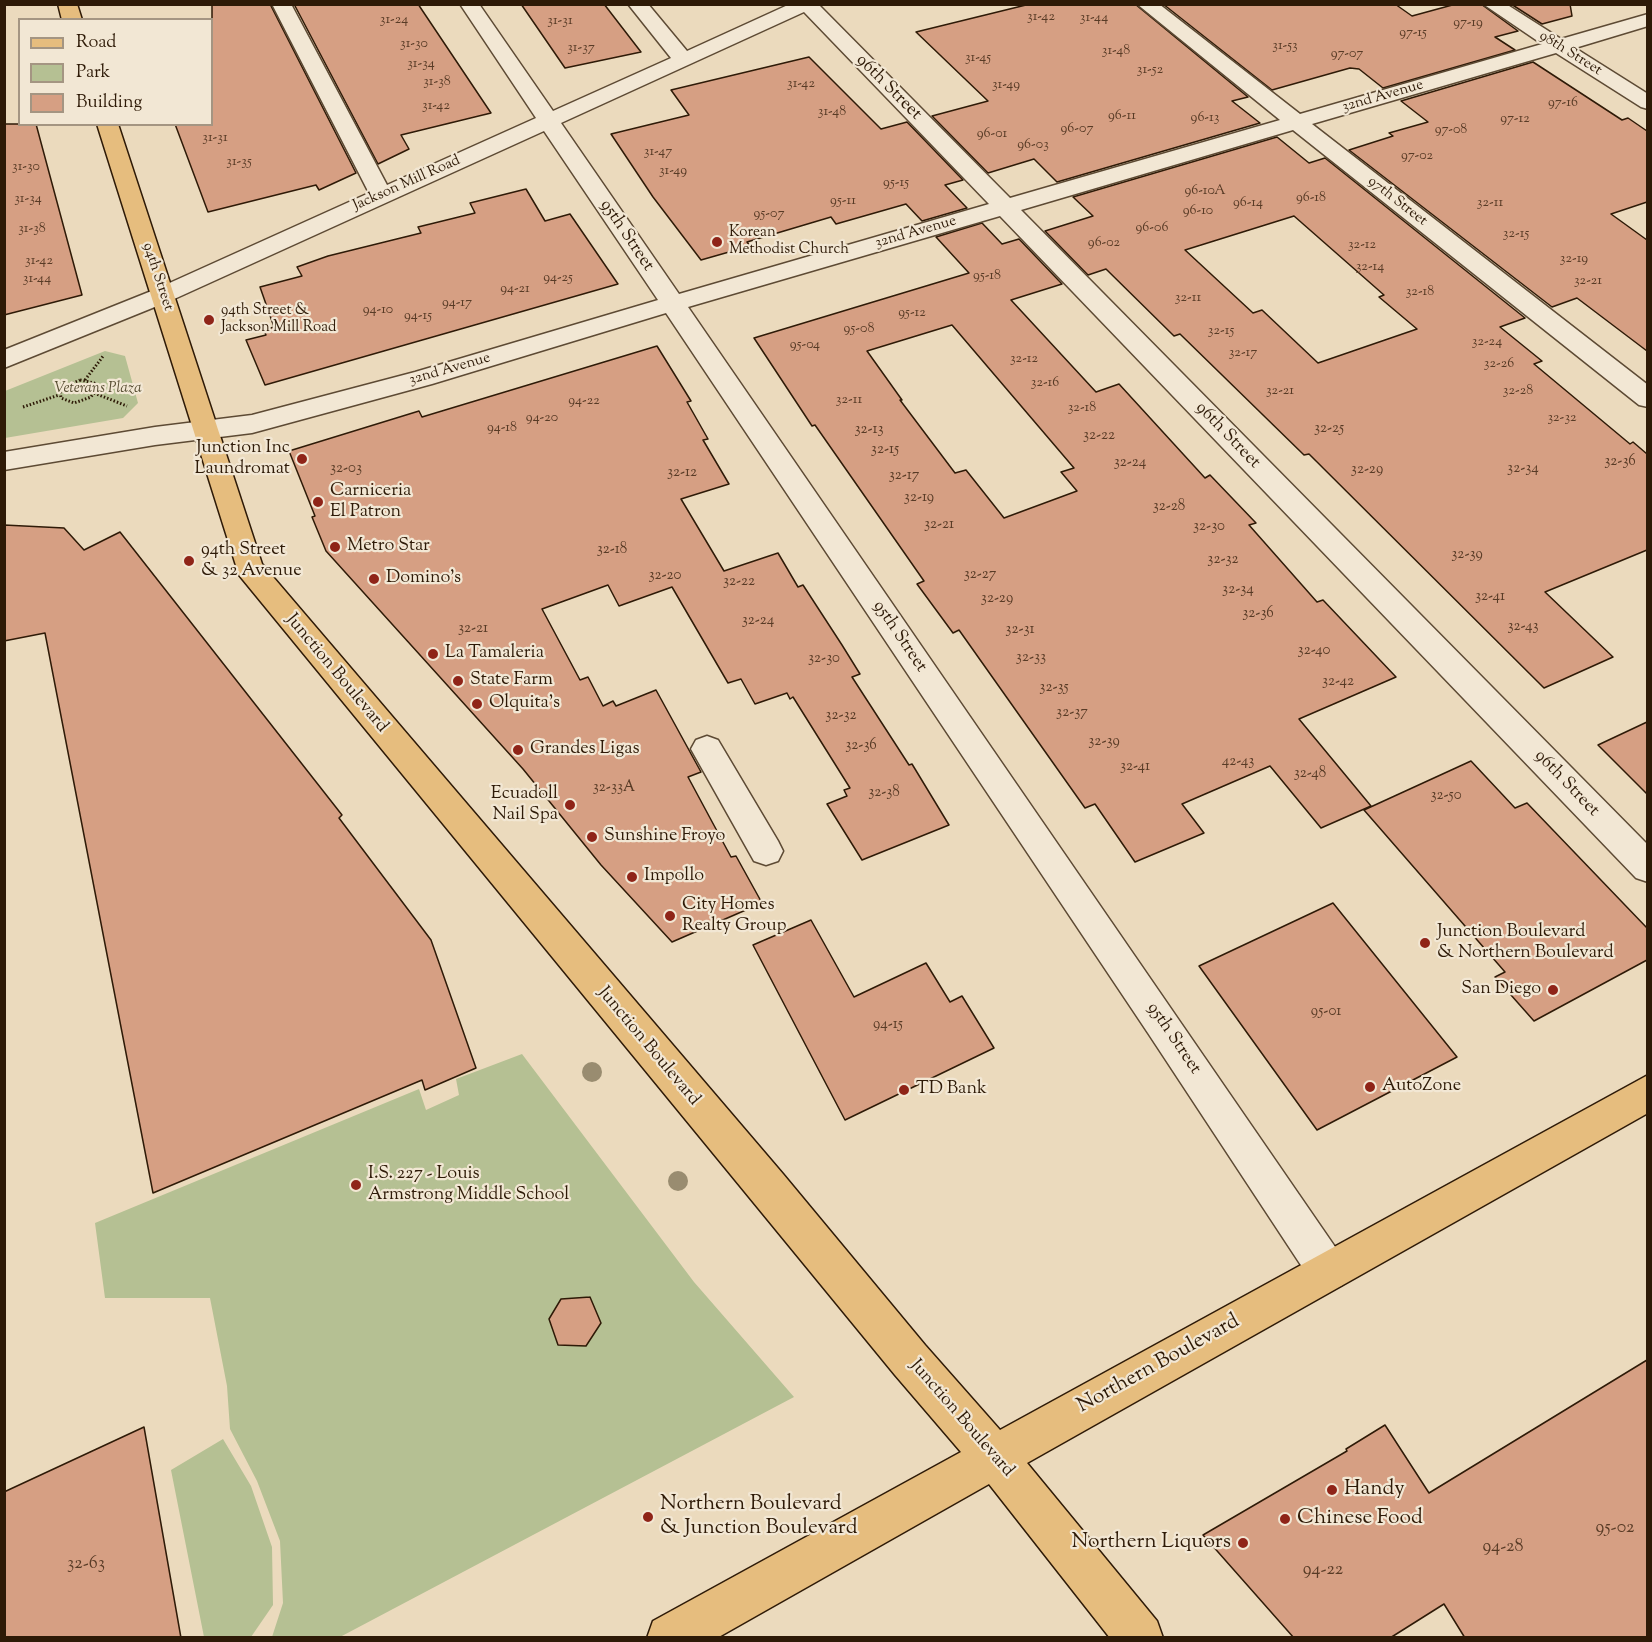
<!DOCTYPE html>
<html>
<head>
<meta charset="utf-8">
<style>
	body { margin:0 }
	#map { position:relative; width:1652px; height:1642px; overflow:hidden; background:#ebdabd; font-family:"Sorts Mill Goudy",serif }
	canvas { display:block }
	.frame { position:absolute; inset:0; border:6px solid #2e1a07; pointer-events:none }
	.legend { position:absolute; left:18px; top:18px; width:195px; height:108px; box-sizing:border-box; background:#f2e7d4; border:2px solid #a49582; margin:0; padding:8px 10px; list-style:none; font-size:18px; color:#2e1a07 }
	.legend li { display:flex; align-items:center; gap:12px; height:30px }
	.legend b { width:30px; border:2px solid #a49582 }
</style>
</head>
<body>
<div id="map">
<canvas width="1652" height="1642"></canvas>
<div class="frame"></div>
<ul class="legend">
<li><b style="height:8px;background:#e6bd7e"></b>Road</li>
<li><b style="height:16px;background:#b5c093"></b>Park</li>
<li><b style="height:16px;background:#d69f83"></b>Building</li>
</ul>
</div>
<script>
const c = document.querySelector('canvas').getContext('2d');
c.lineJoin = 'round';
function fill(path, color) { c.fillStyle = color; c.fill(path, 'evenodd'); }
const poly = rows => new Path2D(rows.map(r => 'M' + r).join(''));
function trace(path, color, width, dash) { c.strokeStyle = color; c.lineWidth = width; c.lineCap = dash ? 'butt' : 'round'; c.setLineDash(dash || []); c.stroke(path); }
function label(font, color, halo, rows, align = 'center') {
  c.font = font + ' "Sorts Mill Goudy",serif'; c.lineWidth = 4.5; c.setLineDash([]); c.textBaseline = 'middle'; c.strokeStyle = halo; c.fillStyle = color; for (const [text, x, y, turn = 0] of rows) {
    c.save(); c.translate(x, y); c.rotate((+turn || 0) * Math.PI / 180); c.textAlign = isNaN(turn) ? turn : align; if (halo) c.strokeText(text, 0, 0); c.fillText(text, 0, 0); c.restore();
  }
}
const green = poly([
	[105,351,125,356,138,403,123,418,5,438,5,391],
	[522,1054,694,1282,794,1397,340,1637,272,1637,283,1603,280,1541,257,1481,230,1429,227,1386,210,1298,105,1298,95,1223,419,1089,426,1110,459,1095,456,1079],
	[223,1439,251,1486,272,1547,273,1605,251,1637,204,1637,171,1470]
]);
const building = poly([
	[212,4,270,4,356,173,319,190,316,185,208,212,175,124,212,124,212,4],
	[294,4,418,4,491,113,401,135,409,149,378,164,294,4],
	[521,4,604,4,641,52,565,68,521,4],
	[1030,4,1135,4,1248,97,1232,101,1260,123,1057,182,1034,159,988,173,932,116,988,101,916,32,1030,4],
	[1163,4,1395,4,1412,16,1456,4,1481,4,1518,31,1495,37,1515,50,1383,88,1359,69,1350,68,1272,90,1163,4],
	[1511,4,1570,4,1572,16,1542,24,1511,4],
	[809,57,881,129,907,122,963,180,945,185,967,208,922,221,906,204,836,224,831,217,747,242,750,246,701,260,653,197,611,134,689,115,671,90,809,57],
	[1533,62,1622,120,1628,118,1647,131,1647,202,1611,214,1647,240,1647,351,1577,298,1552,307,1349,150,1393,136,1389,133,1428,122,1401,101,1533,62],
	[4,124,36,124,82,295,4,315,4,124],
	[1277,137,1309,163,1325,158,1525,318,1500,327,1542,361,1534,364,1630,444,1633,442,1647,454,1647,550,1545,592,1613,657,1544,688,1309,454,1304,455,1180,334,1174,336,1106,269,1088,275,1045,231,1093,216,1073,197,1277,137],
	[1294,216,1384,295,1379,297,1417,329,1318,363,1262,310,1253,313,1185,250,1294,216],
	[526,189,545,221,570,214,618,284,265,385,246,340,266,335,264,330,274,327,260,287,302,276,297,267,328,256,421,233,418,227,475,213,470,203,526,189],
	[982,223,1002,244,1019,239,1062,284,1011,300,1096,392,1119,384,1205,478,1210,475,1256,523,1249,525,1317,602,1323,600,1396,677,1299,719,1371,806,1321,828,1270,766,1182,804,1204,833,1135,862,1095,804,1085,808,959,630,953,633,917,584,924,581,815,425,812,426,754,338,969,273,936,237,982,223],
	[952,325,1074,468,1061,472,1077,491,1004,518,966,470,955,473,900,400,902,400,867,351,952,325],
	[657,346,691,401,687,402,708,439,703,440,729,484,681,499,724,571,778,553,798,587,803,585,842,645,860,674,852,677,909,765,912,764,949,825,862,860,827,804,847,796,844,790,850,788,793,697,790,699,787,693,755,704,741,679,728,683,672,587,619,606,608,585,542,609,580,680,588,677,603,706,613,701,616,706,656,690,701,772,688,777,731,857,736,856,762,903,672,942,601,865,523,769,326,551,312,517,315,516,289,451,419,411,422,417,657,346],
	[4,525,64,528,84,550,120,532,342,815,339,818,431,940,476,1068,425,1090,422,1080,153,1193,45,633,4,641,4,525],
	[1647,722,1647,794,1598,745,1647,722],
	[1471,761,1515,808,1527,803,1647,928,1647,960,1534,1021,1495,977,1505,972,1364,810,1471,761],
	[1333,903,1457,1057,1317,1130,1199,966,1333,903],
	[811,920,854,997,926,963,950,1002,962,996,994,1048,845,1120,753,945,811,920],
	[590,1297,601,1323,586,1346,558,1345,549,1319,561,1299,590,1297],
	[1647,1360,1647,1638,1465,1638,1444,1604,1390,1638,1294,1638,1203,1535,1347,1451,1346,1449,1385,1425,1429,1493,1647,1360],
	[144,1427,181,1638,4,1638,4,1492,144,1427]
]);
const path = poly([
	[80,380,94,383,96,389,91,397,74,403,61,398,60,391,64,387,80,380],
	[85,380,104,355],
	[94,393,127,406],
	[23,407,59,395]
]);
const minor = poly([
	[272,4,291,4,387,185,536,118,460,4,479,4,553,111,671,58,628,4,648,4,687,51,790,4,818,4,1010,198,1280,120,1137,4,1159,4,1300,114,1542,44,1483,4,1506,4,1561,39,1648,14,1648,26,1575,48,1648,94,1648,109,1641,107,1556,53,1312,124,1648,385,1648,407,1639,405,1293,130,1021,210,1648,845,1648,882,1636,878,1000,216,688,307,1342,1257,1348,1271,1342,1285,1328,1291,1314,1285,1148,1033,666,313,432,384,252,433,155,445,4,470,4,452,155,427,252,415,415,372,658,300,544,131,172,300,4,368,4,350,154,290,369,193,272,4],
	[804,12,989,204,679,294,561,123,804,12],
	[707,736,718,740,778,841,783,851,778,861,766,865,754,861,691,749,696,740,707,736]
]);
const major = poly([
	[58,4,77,4,82,20,62,20,58,4],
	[97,124,118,124,262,564,783,1174,925,1345,1000,1430,1648,1075,1648,1113,1027,1463,1157,1621,1163,1638,1110,1638,989,1484,717,1638,647,1638,653,1621,961,1452,895,1375,239,575,97,124]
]);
const trees = [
	[592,1072],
	[678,1181]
];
const markers = [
	[717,242,6,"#8f2418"],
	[209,320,6,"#8f2418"],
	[302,459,6,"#8f2418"],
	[318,502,6,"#8f2418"],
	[335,547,6,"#8f2418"],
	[189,561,6,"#8f2418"],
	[374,579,6,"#8f2418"],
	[433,654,6,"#8f2418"],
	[458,681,6,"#8f2418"],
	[477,704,6,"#8f2418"],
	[518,750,6,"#8f2418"],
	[570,805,6,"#8f2418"],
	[592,837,6,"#8f2418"],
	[632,877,6,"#8f2418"],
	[670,916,6,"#8f2418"],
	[1425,943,6,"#8f2418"],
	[1553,990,6,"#8f2418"],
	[1370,1087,6,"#8f2418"],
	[904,1090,6,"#8f2418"],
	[356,1185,6,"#8f2418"],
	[1332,1490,6,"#8f2418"],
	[648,1517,6,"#8f2418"],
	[1285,1519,6,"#8f2418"],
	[1243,1543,6,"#8f2418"]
];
const farNumbernames = [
	["31-42",1041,18],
	["31-44",1094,19],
	["31-24",394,21],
	["31-31",560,22],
	["97-19",1468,24],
	["97-15",1413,34],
	["31-30",414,45],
	["31-53",1285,47],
	["31-37",581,49],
	["31-48",1116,52],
	["97-07",1347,55],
	["31-45",978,59],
	["31-34",421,65],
	["31-52",1150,71],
	["31-38",437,83],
	["31-42",801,85],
	["31-49",1006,86],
	["97-16",1563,104],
	["31-42",436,107],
	["31-48",832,113],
	["96-11",1122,117],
	["96-13",1205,119],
	["97-12",1515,120],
	["96-07",1077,130],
	["97-08",1451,131],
	["96-01",992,135],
	["31-31",215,139],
	["96-03",1033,146],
	["31-47",658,153],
	["97-02",1417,157],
	["31-35",239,163],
	["31-30",26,168],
	["31-49",673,172],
	["95-15",896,184],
	["96-10A",1205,192],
	["96-18",1311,199],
	["31-34",28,200],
	["95-11",843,202],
	["96-14",1248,204],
	["32-11",1490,204],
	["96-10",1198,212],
	["95-07",769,215],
	["96-06",1152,229],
	["31-38",32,230],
	["32-15",1516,235],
	["96-02",1104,244],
	["32-12",1362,246],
	["32-19",1574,260],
	["31-42",39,262],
	["32-14",1370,268],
	["95-18",987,277],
	["94-25",558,279],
	["31-44",37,280],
	["32-21",1588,282],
	["94-21",515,290],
	["32-18",1420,293],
	["32-11",1188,299],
	["94-17",457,304],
	["94-10",378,311],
	["95-12",912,314],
	["94-15",418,317],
	["95-08",859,330],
	["32-15",1221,332],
	["32-24",1487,343],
	["95-04",805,346],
	["32-17",1243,354],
	["32-12",1024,360],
	["32-26",1499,365],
	["32-16",1045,384],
	["32-21",1280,392],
	["32-28",1518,392],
	["32-11",849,401],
	["94-22",584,402],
	["32-18",1082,409],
	["94-20",542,419],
	["32-32",1562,419],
	["94-18",502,429]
];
const farStreetnames = [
	["98th Street",1570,54,32],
	["32nd Avenue",1383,97,-16],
	["Jackson Mill Road",407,184,-24],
	["97th Street",1397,202,38],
	["32nd Avenue",916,233,-16],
	["94th Street",157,277,72],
	["32nd Avenue",450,370,-16]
];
const farPoinames = [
	["Korean",729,233],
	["Methodist Church",729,250],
	["94th Street &",221,311],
	["Jackson Mill Road",221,328]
];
const farParknames = [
	["Veterans Plaza",98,389]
];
const numberNames = [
	["32-25",1329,429],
	["32-13",869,430],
	["32-22",1099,436],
	["32-15",885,450],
	["32-36",1620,462],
	["32-24",1130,463],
	["32-03",346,469],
	["32-34",1523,469],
	["32-29",1367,470],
	["32-12",682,473],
	["32-17",904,476],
	["32-19",919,498],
	["32-28",1169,507],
	["32-21",939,525],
	["32-30",1209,527],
	["32-18",612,550],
	["32-39",1467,555],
	["32-32",1223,560],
	["32-27",980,575],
	["32-20",665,576],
	["32-22",739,582],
	["32-34",1238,590],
	["32-41",1490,597],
	["32-29",997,599],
	["32-36",1258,614],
	["32-24",758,621],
	["32-43",1523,627],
	["32-21",473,629],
	["32-31",1020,630],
	["32-40",1314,651],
	["32-33",1031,658],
	["32-30",824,659],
	["32-42",1338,682],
	["32-35",1054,688],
	["32-37",1072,713],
	["32-32",841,716],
	["32-39",1104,742],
	["32-36",861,746],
	["42-43",1238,762],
	["32-41",1135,767],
	["32-48",1310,774],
	["32-33A",614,788],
	["32-38",884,793],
	["32-50",1446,796],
	["95-01",1326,1012],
	["94-15",888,1025]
];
const streetNames = [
	["96th Street",888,88,45],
	["95th Street",626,236,56],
	["96th Street",1227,436,46],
	["95th Street",899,637,56],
	["Junction Boulevard",336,674,50],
	["96th Street",1566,784,46],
	["95th Street",1173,1039,56],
	["Junction Boulevard",648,1047,50],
	["Junction Boulevard",961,1419,49]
];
const poiNames = [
	["Junction Inc",290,449,"right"],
	["Laundromat",290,470,"right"],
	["Carniceria",330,492],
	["El Patron",330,513],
	["Metro Star",347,547],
	["94th Street",201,551],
	["& 32 Avenue",201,572],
	["Domino's",386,579],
	["La Tamaleria",445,654],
	["State Farm",470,681],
	["Olquita's",489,704],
	["Grandes Ligas",530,750],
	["Ecuadoll",558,795,"right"],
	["Nail Spa",558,816,"right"],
	["Sunshine Froyo",604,837],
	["Impollo",644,877],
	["City Homes",682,906],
	["Realty Group",682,927],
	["Junction Boulevard",1437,933],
	["& Northern Boulevard",1437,954],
	["San Diego",1541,990,"right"],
	["AutoZone",1382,1087],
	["TD Bank",916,1090],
	["I.S. 227 - Louis",368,1175],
	["Armstrong Middle School",368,1196]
];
const nearNumbernames = [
	["95-02",1615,1529],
	["94-28",1503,1548],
	["32-63",86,1565],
	["94-22",1323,1571]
];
const nearStreetnames = [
	["Northern Boulevard",1159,1365,-29]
];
const nearPoinames = [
	["Handy",1344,1490],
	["Northern Boulevard",660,1505],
	["& Junction Boulevard",660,1529],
	["Chinese Food",1297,1519],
	["Northern Liquors",1231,1543,"right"]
];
fill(green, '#b5c093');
fill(building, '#d69f83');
trace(building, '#2e1a07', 1.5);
trace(minor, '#5d4a34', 3);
trace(major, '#2e1a07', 3);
trace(path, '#2e1a07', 3, [1.5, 2]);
fill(minor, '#f2e7d4');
fill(major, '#e6bd7e');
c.fillStyle = '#998c70';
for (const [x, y] of trees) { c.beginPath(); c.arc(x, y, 10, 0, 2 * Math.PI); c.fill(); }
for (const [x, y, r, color] of markers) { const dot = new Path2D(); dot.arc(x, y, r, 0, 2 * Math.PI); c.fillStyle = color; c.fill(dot); trace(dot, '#f2e7d4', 2); }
label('14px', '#583b26', null, farNumbernames);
label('15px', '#2e1a07', '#f2e7d4', farStreetnames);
label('15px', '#2e1a07', '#f2e7d4', farPoinames, 'left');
label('italic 15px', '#564c31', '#f2e7d4', farParknames);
label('15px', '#583b26', null, numberNames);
label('18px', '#2e1a07', '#f2e7d4', streetNames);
label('18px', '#2e1a07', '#f2e7d4', poiNames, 'left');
label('18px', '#583b26', null, nearNumbernames);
label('21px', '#2e1a07', '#f2e7d4', nearStreetnames);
label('21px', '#2e1a07', '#f2e7d4', nearPoinames, 'left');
</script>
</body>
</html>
